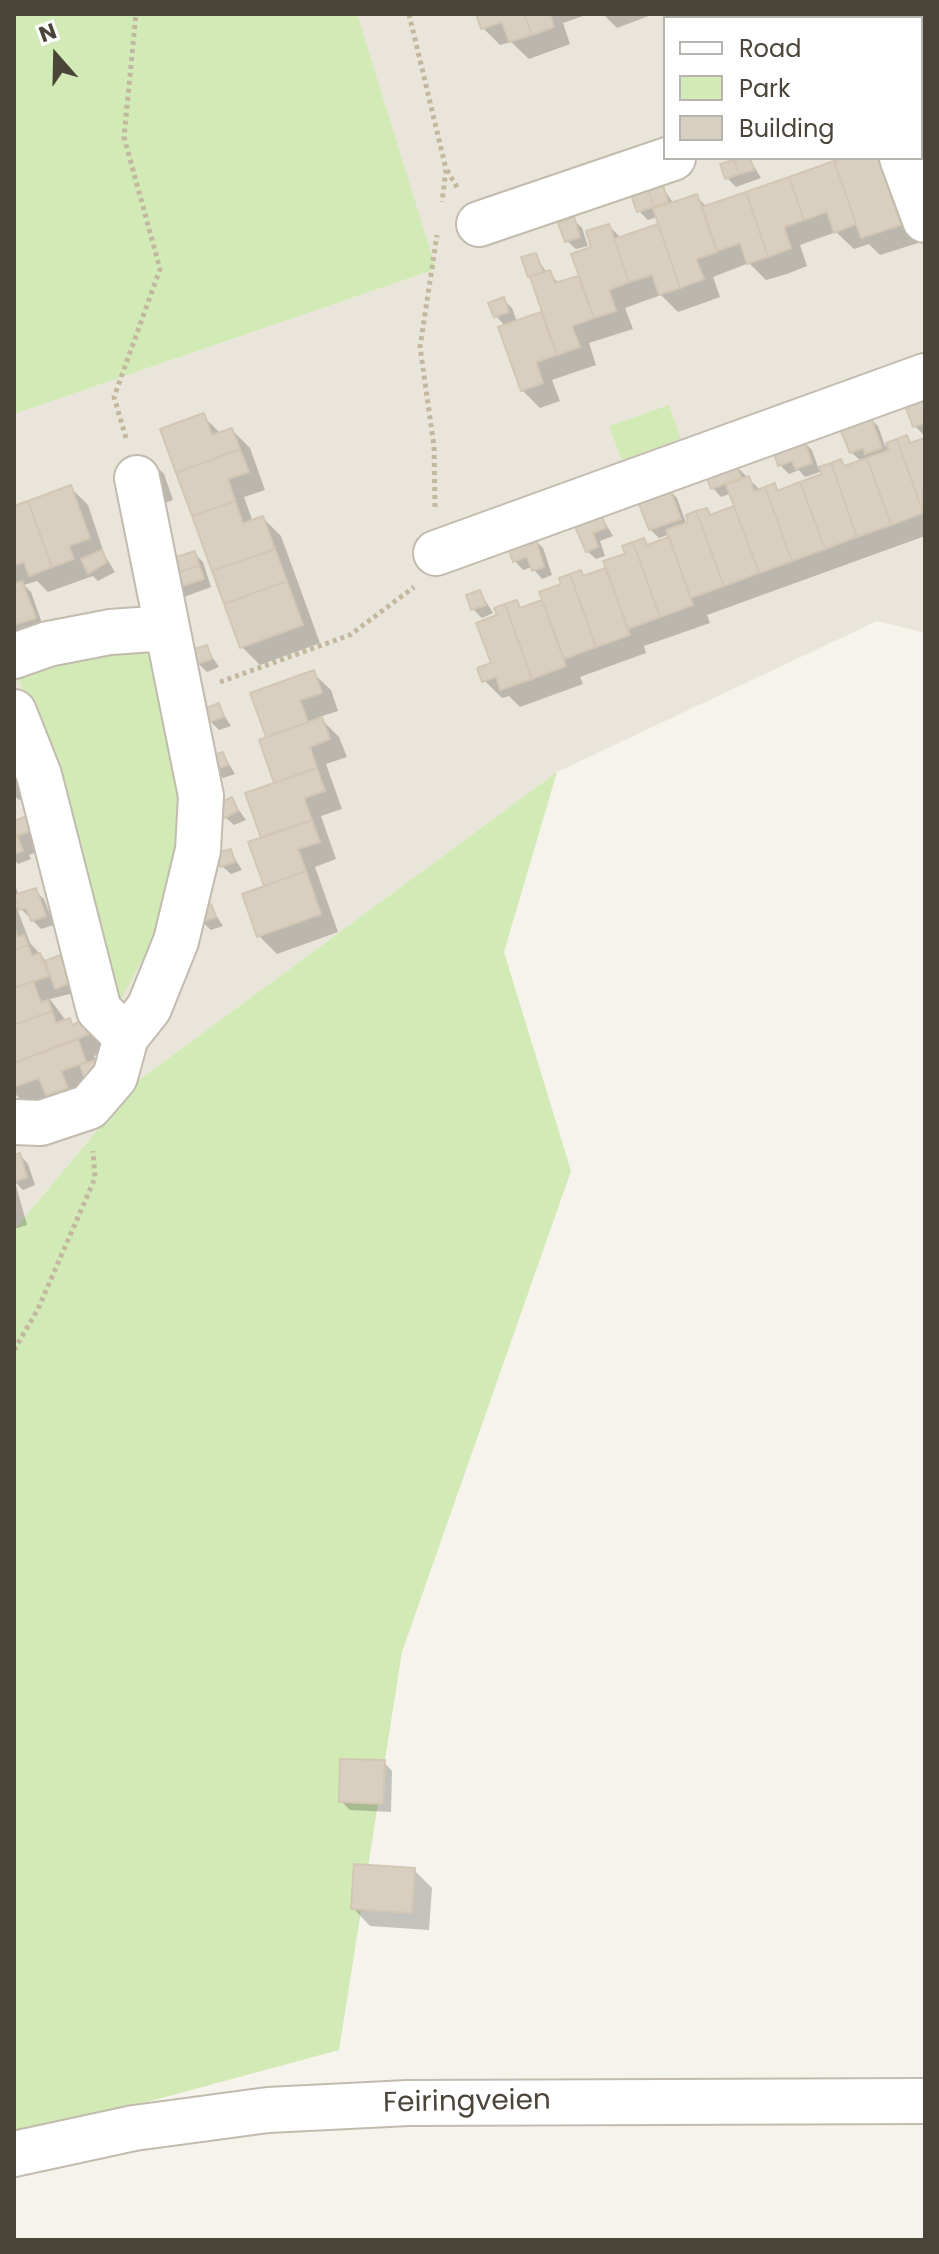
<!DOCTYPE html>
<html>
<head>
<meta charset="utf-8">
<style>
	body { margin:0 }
	#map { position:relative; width:939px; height:2254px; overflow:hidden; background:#f6f3ec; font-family:Poppins,sans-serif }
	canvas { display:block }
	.frame { position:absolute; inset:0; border:16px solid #4b4439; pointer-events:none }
	.legend { position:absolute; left:663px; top:16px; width:260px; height:144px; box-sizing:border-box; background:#fff; border:2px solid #b7b4b0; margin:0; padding:10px 14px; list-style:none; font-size:24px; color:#4b4439 }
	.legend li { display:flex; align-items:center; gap:16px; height:40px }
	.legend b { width:40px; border:2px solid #b7b4b0 }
	.north { position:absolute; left:16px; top:16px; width:80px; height:80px; -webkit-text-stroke:6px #fff; paint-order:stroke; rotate:340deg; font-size:22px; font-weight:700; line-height:32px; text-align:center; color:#4b4439 }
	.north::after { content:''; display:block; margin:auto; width:28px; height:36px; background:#4b4439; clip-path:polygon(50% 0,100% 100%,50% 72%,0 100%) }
</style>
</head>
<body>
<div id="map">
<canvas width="939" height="2254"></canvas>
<div class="frame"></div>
<ul class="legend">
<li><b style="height:10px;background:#fff"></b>Road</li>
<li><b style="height:22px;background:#d2eab5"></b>Park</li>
<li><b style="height:22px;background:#d8cfc1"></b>Building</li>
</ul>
<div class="north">N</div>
</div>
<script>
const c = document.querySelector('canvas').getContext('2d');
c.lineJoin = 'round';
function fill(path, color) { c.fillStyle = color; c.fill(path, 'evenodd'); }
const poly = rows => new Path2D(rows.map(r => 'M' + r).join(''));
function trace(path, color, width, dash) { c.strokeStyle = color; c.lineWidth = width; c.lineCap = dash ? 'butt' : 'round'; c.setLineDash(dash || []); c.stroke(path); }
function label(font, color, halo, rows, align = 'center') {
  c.font = font + ' Poppins,sans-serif'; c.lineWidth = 6; c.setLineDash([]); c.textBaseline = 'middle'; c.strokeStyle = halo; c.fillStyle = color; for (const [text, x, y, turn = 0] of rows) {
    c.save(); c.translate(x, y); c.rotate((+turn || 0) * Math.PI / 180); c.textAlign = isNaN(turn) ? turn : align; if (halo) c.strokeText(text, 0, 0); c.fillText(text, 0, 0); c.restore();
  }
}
const residential = poly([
	[353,14,925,14,925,633,877,621,557,772,139,1080,14,1230,14,414,436,269],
	[665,18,921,18,921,158,665,158]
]);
const green = poly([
	[14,14,357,14,436,269,14,414],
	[669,405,681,439,622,460,609,426],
	[159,641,187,794,160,928,118,1004,16,668],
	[557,772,504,952,571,1171,402,1652,339,2050,14,2138,14,1230,139,1080]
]);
const shadow = poly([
	[478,14,589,14,563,23,570,44,529,59,511,42,500,45,483,28],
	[603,14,654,14,617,28],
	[873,14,903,14,892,18,877,18],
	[921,83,925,87,925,103,921,104],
	[749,158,761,178,736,187,727,178,723,166],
	[850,158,882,158,892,167,918,243,880,255,869,244,854,249,836,232,800,245,807,266,787,274,766,280,749,263,713,277,720,297,698,305,678,312,661,295,625,308,633,329,589,343,596,365,552,380,560,401,540,408,522,390,505,326,496,316,503,299,512,308,517,322,544,313,530,276,535,255,547,273,561,284,581,277,609,226,622,239,660,225,657,217,648,220,639,211,662,187,674,204,696,196,708,208],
	[573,219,582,228,588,246,576,249,567,241],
	[925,391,925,434,924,435,915,426],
	[203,416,221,434,232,430,250,448,265,490,244,497,253,522,263,518,281,536,320,643,260,665,242,647,163,430],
	[869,417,878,426,885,446,907,438,913,444,925,440,925,536,707,615,710,623,644,646,646,653,580,677,583,684,520,707,509,696,502,698,484,680,493,664,499,617,516,602,523,609,544,601,581,572,586,578,608,570,644,541,650,547,671,539,670,534,659,538,650,529,668,489,677,498,689,531,707,510,713,516,737,508,732,493,721,497,713,488,735,465,760,490,774,485,781,492,824,476,823,471,805,477,799,470,789,474,780,465,803,441,812,450,819,470,841,462,847,468,862,462,851,452],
	[156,466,164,474,173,500,162,504,144,470],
	[70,487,88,505,105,556,115,572,98,581,93,576,48,592,37,581,24,585,31,592,43,626,19,635,14,630,14,508],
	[601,516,613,536,600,541,605,556,596,559,587,551,576,525],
	[535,540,543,548,552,575,542,579,532,567,523,570,515,561],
	[194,553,203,562,211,587,184,597,175,588],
	[480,592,493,613,482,618,473,609],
	[206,647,219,667,207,672,198,663],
	[313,673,331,690,338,711,319,717,339,737,347,757,326,764,342,809,321,816,336,859,315,867,338,932,277,954,259,936,266,887,250,843,263,838,276,784,268,738,252,694],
	[218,706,231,726,219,730,210,721],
	[223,754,235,774,223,778,214,769],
	[14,760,32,796,19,800,14,795],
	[232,800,246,820,234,825,225,817],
	[14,814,17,823,29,817,51,847,29,855,31,859,18,864,14,860],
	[230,851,242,870,231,874,222,866],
	[14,884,20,896,35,891,44,899,54,925,41,929,15,903,30,943,47,962,60,957,68,966,78,992,50,999,66,1021,75,1026,83,1023,101,1040,105,1052,94,1056,108,1082,28,1106,14,1093],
	[210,906,223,926,211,930,202,922],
	[20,1155,28,1164,35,1185,23,1190,15,1182,27,1225,14,1229,14,1158],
	[384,1762,392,1771,391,1812,350,1810,341,1801],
	[414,1870,432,1888,429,1930,370,1926,353,1908]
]);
const building = poly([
	[476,14,524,14,532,35,509,42,502,22,481,29,476,14],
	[524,14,550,14,554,27,532,35,524,14],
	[750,158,754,170,739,174,734,160,750,158],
	[844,158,878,158,901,225,861,238,834,161,844,158],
	[734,160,739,174,725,179,720,164,734,160],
	[834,161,856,224,834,233,827,212,804,220,789,177,834,161],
	[789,177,804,220,784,227,791,248,768,257,746,192,789,177],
	[663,185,668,202,654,207,648,189,663,185],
	[648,189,654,207,637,212,631,195,648,189],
	[746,192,768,257,747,264,740,243,717,251,702,207,746,192],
	[697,194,717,252,696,259,704,279,680,288,653,209,697,194],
	[574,217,580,237,565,242,558,223,574,217],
	[609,224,629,282,609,290,616,311,594,318,571,254,591,247,586,231,609,224],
	[658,224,680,288,659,295,652,275,629,282,614,239,658,224],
	[536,253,543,272,528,277,521,257,536,253],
	[550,270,555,283,578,276,594,318,572,326,580,347,557,355,530,277,550,270],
	[504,297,509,312,494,317,488,303,504,297],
	[541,312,557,355,536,362,543,383,521,391,498,327,541,312],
	[925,389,925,423,913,427,902,397,925,389],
	[204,413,212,435,232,428,240,449,176,473,160,429,204,413],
	[870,415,882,448,865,454,863,448,850,453,839,426,870,415],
	[907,435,910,443,925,438,923,513,897,439,907,435],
	[804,439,812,463,795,469,792,461,778,466,773,450,804,439],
	[897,439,923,513,891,525,867,458,889,450,886,443,897,439],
	[240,449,249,472,228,479,235,501,192,516,176,473,240,449],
	[867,458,891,525,857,537,831,463,841,459,844,466,867,458],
	[735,462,741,478,711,489,705,473,735,462],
	[831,463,857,537,825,549,800,482,822,474,819,467,831,463],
	[749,476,754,491,765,487,792,561,759,573,726,485,749,476],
	[800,482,825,549,792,561,765,487,775,483,777,491,800,482],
	[71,485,90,538,69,546,74,559,52,567,28,501,71,485],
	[669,487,681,519,649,530,637,499,669,487],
	[28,501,52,567,29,576,24,562,14,565,14,506,28,501],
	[235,501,243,523,263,516,275,549,212,571,192,516,235,501],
	[734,506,759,573,724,586,696,511,707,508,710,515,734,506],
	[696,511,724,586,691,598,666,530,688,522,686,515,696,511],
	[601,514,606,528,593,533,598,547,586,552,574,524,601,514],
	[535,537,544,567,532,571,527,557,513,562,508,547,535,537],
	[669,537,693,605,660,617,633,542,644,538,647,545,669,537],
	[633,542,660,617,628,629,603,561,625,554,622,546,633,542],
	[275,549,287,581,224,604,212,571,275,549],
	[102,550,107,562,88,574,81,559,102,550],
	[195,551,199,565,169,576,164,561,195,551],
	[199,565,204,579,173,589,169,576,199,565],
	[606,568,630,635,596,647,570,574,581,570,583,576,606,568],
	[570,574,596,647,564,659,539,592,561,584,559,578,570,574],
	[22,581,36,618,14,625,14,584,22,581],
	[287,581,303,625,240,648,224,604,287,581],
	[480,590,486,605,471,610,466,595,480,590],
	[517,600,520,608,542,600,566,666,532,679,505,604,517,600],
	[505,604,532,679,500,690,496,677,482,682,477,668,491,663,476,623,497,615,494,608,505,604],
	[207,645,212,659,197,664,192,650,207,645],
	[314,670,322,693,300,700,308,722,266,737,250,693,314,670],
	[219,703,224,717,209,722,204,709,219,703],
	[322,717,330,739,310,747,317,768,274,783,259,740,322,717],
	[223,752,228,765,213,770,208,757,223,752],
	[317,768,325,791,304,798,312,820,261,838,245,793,317,768],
	[232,797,238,811,224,818,217,804,232,797],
	[30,815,35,829,14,837,14,821,30,815],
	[312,820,320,842,298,849,306,871,264,886,248,842,312,820],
	[18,837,23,851,14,854,14,838,18,837],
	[231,849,235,862,220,867,216,853,231,849],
	[306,871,321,914,257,937,242,894,306,871],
	[36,888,46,916,31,921,26,908,19,910,14,895,36,888],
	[211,904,216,917,200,923,195,909,211,904],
	[14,927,18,937,24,935,28,945,14,950,14,927],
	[28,945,32,956,40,953,49,976,14,988,14,950,28,945],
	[60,955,70,983,55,989,45,961,60,955],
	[33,981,41,1003,48,1000,52,1011,14,1025,14,988,33,981],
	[52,1011,56,1023,70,1018,72,1025,84,1020,89,1034,14,1063,14,1025,52,1011],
	[78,1039,86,1062,61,1071,68,1088,46,1096,39,1078,14,1087,14,1063,78,1039],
	[95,1060,100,1073,85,1079,80,1065,95,1060],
	[20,1153,27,1177,14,1182,14,1155,20,1153],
	[340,1759,385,1760,383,1804,339,1802,340,1759],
	[354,1864,415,1868,412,1913,351,1909,354,1864]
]);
const path = poly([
	[409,14,446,169,442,202],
	[447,170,458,189],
	[126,438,114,397,160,269,124,137,136,14],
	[435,507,434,446,420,347,437,235],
	[220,682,350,635,414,587],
	[14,1350,38,1309,95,1178,93,1151]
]);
const minor = poly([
	[850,14,851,18],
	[902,158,925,220],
	[479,224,673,158],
	[436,553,925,376],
	[14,656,48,644,110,632,167,628],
	[14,712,39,775,99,1010,126,1037,115,1077,89,1107,41,1123,14,1122],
	[126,1037,149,1008,176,941,198,850,201,796,137,478],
	[14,2154,134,2128,268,2110,408,2103,925,2101]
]);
const streetNames = [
	["Feiringveien",467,2103,-1]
];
fill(residential, '#eae5da');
fill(green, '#d2eab5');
fill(shadow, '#0003');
fill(building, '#d8cfc1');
trace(building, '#d3c7b4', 2);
trace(minor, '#c2bbae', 48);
trace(path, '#c4b79f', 5, [4, 4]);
trace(minor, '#fff', 44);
label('28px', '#4b4439', '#fff', streetNames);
</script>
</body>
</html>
